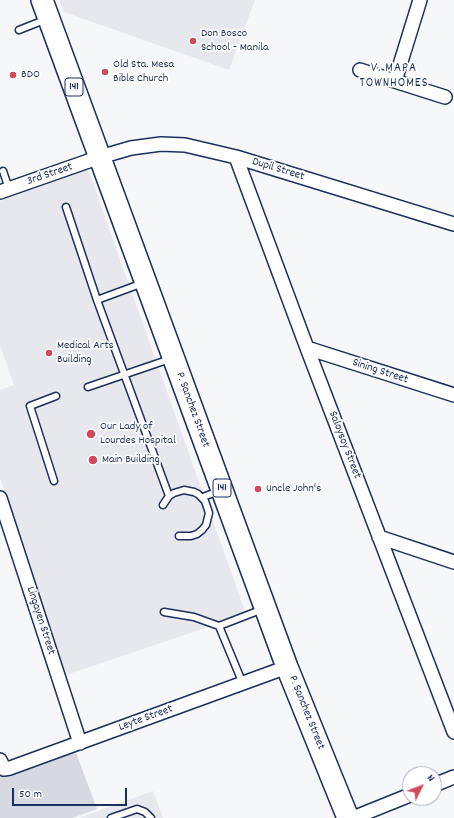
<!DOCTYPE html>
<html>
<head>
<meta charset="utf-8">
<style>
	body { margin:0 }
	#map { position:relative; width:454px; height:818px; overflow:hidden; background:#f6f7f9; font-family:Dekko,sans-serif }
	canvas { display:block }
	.north { position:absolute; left:402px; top:766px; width:40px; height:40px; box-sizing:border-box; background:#fff; border:1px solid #a4acbf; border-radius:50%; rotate:48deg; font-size:11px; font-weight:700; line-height:16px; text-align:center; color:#1b2f5e }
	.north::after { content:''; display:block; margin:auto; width:14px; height:18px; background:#d1495b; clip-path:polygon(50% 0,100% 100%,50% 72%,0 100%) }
	.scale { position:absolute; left:12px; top:788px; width:115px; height:18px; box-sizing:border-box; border:2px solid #1b2f5e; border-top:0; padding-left:5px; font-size:12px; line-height:14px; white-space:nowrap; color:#1b2f5e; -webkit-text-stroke:3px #fff; paint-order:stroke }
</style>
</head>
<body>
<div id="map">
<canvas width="454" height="818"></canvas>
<div class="north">N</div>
<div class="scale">50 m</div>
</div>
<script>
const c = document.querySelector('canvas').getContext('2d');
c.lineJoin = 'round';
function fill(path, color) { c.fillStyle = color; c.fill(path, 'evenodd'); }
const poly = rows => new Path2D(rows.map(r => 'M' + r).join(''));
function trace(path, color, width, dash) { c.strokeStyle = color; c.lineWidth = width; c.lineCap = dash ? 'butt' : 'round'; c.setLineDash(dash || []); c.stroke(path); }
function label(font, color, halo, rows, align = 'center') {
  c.font = font + ' Dekko,sans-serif'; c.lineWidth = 3.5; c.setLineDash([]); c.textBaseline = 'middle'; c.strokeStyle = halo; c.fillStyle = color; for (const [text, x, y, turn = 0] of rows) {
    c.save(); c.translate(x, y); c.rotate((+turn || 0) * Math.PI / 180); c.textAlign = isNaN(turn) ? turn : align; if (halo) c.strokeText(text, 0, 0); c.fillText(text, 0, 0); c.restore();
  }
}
const built = poly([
	[59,0,255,0,229,70,64,12],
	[88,169,246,614,66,675,0,478,0,390,14,385,0,345,0,201],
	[153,791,163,818,79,818]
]);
const green = poly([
	[75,750,97,809,72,818,0,818,0,778]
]);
const lane = poly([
	[19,30,47,19],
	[3,171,9,189],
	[66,207,97,300,169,496],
	[97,300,143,283],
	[88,387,170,359],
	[54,481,30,406,56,396],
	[203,497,219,491],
	[163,505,169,496,174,493,184,490,194,492,198,494,205,501,209,513,206,525,202,530,197,534,191,536,179,536],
	[164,612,194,617,219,626,263,609],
	[219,626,243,684],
	[111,818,137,809,145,812,151,818]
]);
const street = poly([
	[360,70,445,97],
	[395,81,420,0],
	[236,157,307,348,454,732],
	[0,192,100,157,131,148,161,144,185,145,236,157,454,224],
	[307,348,454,395],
	[0,498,80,743],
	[379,537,454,562],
	[0,760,4,769,10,768,287,667],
	[434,785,454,777],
	[353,818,410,795]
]);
const primary = poly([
	[42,0,287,667,348,818]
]);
const markers = [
	[193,41,4,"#d1495b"],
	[105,72,4,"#d1495b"],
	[13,75,4,"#d1495b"],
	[49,353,4,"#d1495b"],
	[91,434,5,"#d1495b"],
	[93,460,5,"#d1495b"],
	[258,489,4,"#d1495b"]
];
const shields = [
	[74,87,18],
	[222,488,18]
];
const shieldNames = [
	["141",74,87],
	["141",222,488]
];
const poiNames = [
	["Don Bosco",201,34],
	["School - Manila",201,48],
	["Old Sta. Mesa",113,65],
	["Bible Church",113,79],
	["BDO",21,75],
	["Medical Arts",57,346],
	["Building",57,360],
	["Our Lady of",100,427],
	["Lourdes Hospital",100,441],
	["Main Building",102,460],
	["Uncle John's",266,489]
];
const streetNames = [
	["Dupil Street",278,170,17],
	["3rd Street",50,175,-19],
	["Sining Street",380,372,18],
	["P. Sanchez Street",192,410,70],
	["Saloysoy Street",344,445,69],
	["Lingayen Street",40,621,72],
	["P. Sanchez Street",306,713,68],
	["Leyte Street",146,719,-20]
];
const neighbourhoodNames = [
	["V. MAPA",394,69],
	["TOWNHOMES",394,84]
];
fill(built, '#e6e8ee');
fill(green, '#d6d9e2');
trace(lane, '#1b2f5e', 9);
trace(street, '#1b2f5e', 16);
trace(primary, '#1b2f5e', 24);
trace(lane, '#fff', 6);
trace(street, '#fff', 13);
trace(primary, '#fff', 21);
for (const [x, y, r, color] of markers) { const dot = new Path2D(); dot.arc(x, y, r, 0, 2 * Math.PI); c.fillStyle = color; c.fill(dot); trace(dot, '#fff', 1.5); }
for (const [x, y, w] of shields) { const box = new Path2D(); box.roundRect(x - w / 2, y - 9, w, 18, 3); c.fillStyle = '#fff'; c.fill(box); trace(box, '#1b2f5e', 1); }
label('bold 11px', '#1b2f5e', null, shieldNames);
label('12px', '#1b2f5e', '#fff', poiNames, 'left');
label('12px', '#1b2f5e', '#fff', streetNames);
c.letterSpacing = '1px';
label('13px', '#1b2f5e', '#fff', neighbourhoodNames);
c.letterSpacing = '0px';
</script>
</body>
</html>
